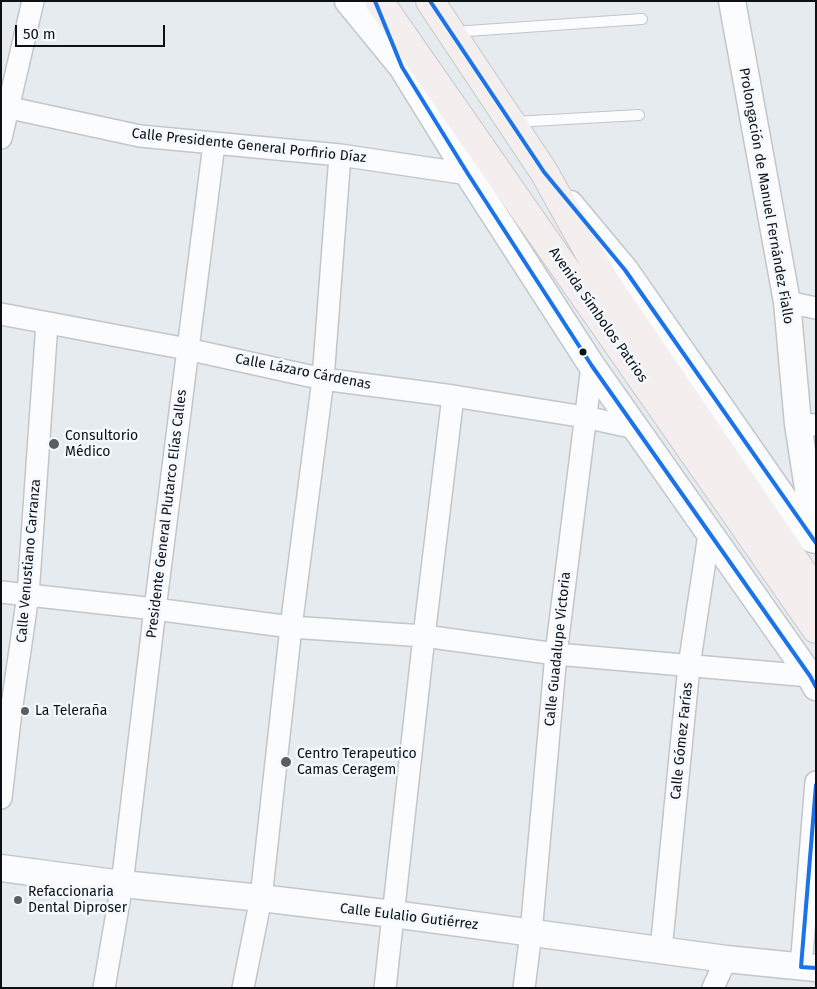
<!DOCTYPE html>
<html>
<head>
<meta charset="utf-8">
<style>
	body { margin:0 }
	#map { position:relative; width:817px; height:989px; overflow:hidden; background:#e6ebf0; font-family:"Fira Sans",sans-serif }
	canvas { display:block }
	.frame { position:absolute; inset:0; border:2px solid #0e1114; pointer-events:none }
	.scale { position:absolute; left:15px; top:25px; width:150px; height:22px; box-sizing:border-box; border:2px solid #0e1114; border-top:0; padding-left:6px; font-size:15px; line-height:18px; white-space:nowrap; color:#0e1114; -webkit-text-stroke:4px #f3f9fe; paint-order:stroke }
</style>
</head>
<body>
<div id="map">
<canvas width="817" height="989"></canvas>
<div class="frame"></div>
<div class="scale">50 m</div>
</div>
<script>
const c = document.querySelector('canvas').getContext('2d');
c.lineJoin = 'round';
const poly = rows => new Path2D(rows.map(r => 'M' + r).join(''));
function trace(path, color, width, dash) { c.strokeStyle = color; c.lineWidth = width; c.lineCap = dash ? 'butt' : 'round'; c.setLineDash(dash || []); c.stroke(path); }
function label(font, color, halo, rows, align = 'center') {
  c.font = font + ' "Fira Sans",sans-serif'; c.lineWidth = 5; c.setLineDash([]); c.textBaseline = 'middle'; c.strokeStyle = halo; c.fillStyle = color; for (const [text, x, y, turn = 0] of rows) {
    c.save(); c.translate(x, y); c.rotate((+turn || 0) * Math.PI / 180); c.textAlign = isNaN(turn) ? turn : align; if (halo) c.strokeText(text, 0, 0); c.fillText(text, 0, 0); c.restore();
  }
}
const service = poly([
	[453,32,642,19],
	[514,122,639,115]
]);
const minor = poly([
	[1,106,140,136,340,155,468,174],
	[1,138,33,1],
	[787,302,816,308],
	[1,314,187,349,323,379,453,396,585,417,635,428],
	[798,424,816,425],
	[1,592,155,609,291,627,424,636,556,654,810,676],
	[1,798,10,719,28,595,47,323],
	[661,950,689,666,709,534],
	[801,967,816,782],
	[104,988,122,884,155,609,214,144],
	[243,988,261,898,291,627,323,379,340,155],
	[385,988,424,636,453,396],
	[524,988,531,933,556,654,592,366],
	[713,988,726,959]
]);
const tertiary = poly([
	[348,1,402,67,468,174,592,366,810,676,816,687],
	[732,1,787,302,798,424,816,540],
	[570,204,625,270,812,539],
	[1,868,122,884,261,898,393,914,726,959,816,968]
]);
const primary = poly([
	[379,1,816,629],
	[430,1,544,172,606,283,816,592]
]);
const bus1 = poly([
	[375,1,402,67,468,174,592,366,810,676,816,687],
	[430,1,544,172,625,270,816,543],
	[816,785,801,967,816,968]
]);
const markers = [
	[583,352,4.5,"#0e1114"],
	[54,444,6,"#5a5d61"],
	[25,711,5,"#5a5d61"],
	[286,762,6,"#5a5d61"],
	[18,900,5,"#5a5d61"]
];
const streetNames = [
	["Calle Presidente General Porfirio Díaz",249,146,6],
	["Prolongación de Manuel Fernández Fiallo",766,196,80],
	["Avenida Símbolos Patrios",598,315,55],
	["Calle Lázaro Cárdenas",303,372,11],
	["Presidente General Plutarco Elías Calles",167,514,-83],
	["Calle Venustiano Carranza",29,561,-85],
	["Calle Guadalupe Victoria",558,649,-84],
	["Calle Gómez Farías",682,741,-84],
	["Calle Eulalio Gutiérrez",409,917,7]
];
const poiNames = [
	["Consultorio",65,436],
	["Médico",65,452],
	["La Teleraña",35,711],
	["Centro Terapeutico",297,754],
	["Camas Ceragem",297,770],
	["Refaccionaria",28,892],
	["Dental Diproser",28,908]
];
trace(service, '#c2c6c9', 12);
trace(minor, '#c2c6c9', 24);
trace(tertiary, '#c2c6c9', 29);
trace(primary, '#c6c8ca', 30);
trace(service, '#fbfcfd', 10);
trace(minor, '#fbfcfd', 21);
trace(tertiary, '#fbfcfd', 26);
trace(primary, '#f4efee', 28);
trace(bus1, '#1a73e8', 4);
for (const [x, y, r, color] of markers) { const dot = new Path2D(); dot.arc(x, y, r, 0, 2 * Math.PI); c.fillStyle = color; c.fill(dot); trace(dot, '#f3f9fe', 2); }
label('14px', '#0e1114', '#f3f9fe', streetNames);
label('14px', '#0e1114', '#f3f9fe', poiNames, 'left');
</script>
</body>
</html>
